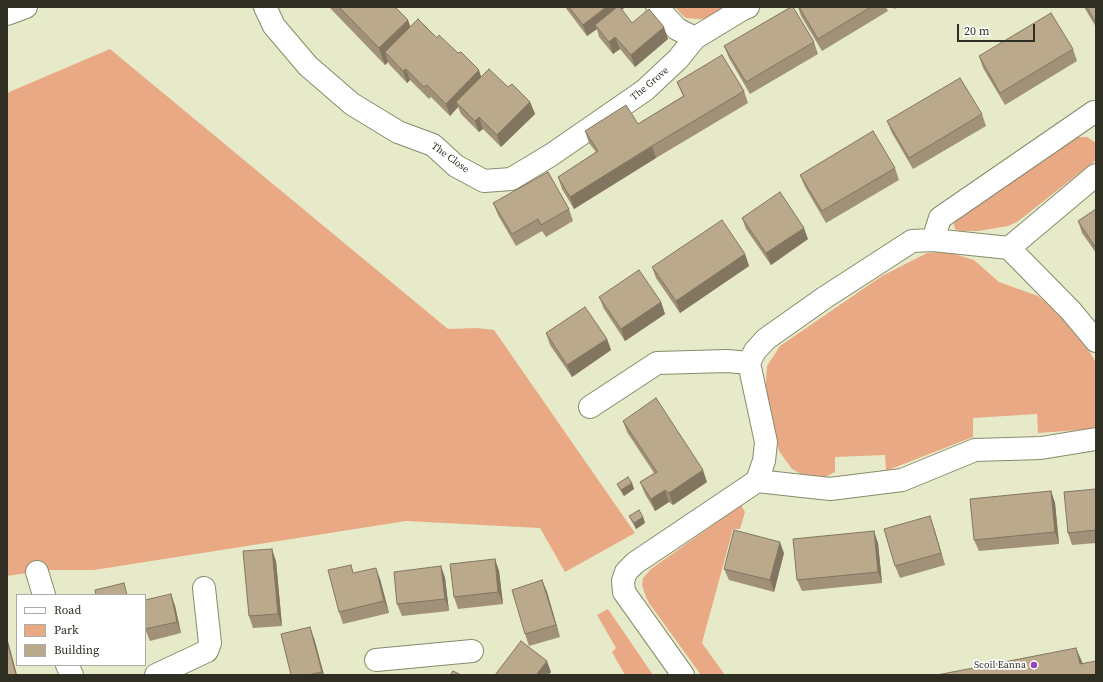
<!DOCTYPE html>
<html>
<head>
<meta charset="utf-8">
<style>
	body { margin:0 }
	#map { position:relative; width:1103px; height:682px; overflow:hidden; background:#e6eac8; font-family:"Source Serif 4",serif }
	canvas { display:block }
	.frame { position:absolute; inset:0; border:8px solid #2e2f22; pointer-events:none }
	.legend { position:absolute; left:16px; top:594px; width:130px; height:72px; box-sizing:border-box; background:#fff; border:1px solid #abaca7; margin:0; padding:5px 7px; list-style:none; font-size:12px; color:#2e2f22 }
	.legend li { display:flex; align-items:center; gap:8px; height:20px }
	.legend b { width:20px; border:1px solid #abaca7 }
	.scale { position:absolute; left:957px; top:24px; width:78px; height:18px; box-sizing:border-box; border:2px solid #2e2f22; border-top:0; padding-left:5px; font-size:12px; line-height:14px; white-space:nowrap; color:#2e2f22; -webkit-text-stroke:3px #fff; paint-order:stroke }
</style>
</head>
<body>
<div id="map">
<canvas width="1103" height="682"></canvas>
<div class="frame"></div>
<ul class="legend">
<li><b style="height:5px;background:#fff"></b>Road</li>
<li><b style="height:11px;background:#eaa985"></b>Park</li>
<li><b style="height:11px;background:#baa98b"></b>Building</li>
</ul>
<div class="scale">20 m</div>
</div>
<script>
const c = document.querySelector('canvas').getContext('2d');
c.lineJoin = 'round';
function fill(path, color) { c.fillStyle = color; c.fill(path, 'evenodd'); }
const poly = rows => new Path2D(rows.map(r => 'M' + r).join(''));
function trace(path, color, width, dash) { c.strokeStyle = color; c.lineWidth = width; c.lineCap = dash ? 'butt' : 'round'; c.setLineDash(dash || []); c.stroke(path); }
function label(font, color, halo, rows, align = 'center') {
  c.font = font + ' "Source Serif 4",serif'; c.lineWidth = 3.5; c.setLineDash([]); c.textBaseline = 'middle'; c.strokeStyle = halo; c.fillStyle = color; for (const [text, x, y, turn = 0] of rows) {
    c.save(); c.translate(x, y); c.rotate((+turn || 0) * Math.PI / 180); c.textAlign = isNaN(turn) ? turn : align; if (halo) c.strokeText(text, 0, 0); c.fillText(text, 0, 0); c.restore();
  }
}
const green = poly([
	[675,7,729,7,709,18,700,19,686,18,682,15],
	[110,49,448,329,477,328,494,330,635,533,565,572,540,528,406,521,94,570,48,570,7,576,7,93],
	[1078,137,1087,137,1096,143,1096,160,1017,222,1008,226,978,231,960,231,955,229,954,225,956,219,1059,148],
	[939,252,951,253,974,260,999,282,1038,296,1059,313,1091,354,1096,363,1096,427,1093,429,1038,433,1037,414,973,418,973,437,888,470,886,470,885,455,835,457,835,472,825,477,805,476,792,469,779,451,765,394,767,366,780,346,882,276,927,253],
	[741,505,745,512,740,529,733,529,702,643,725,675,701,675,649,603,646,597,642,585,643,578,651,569],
	[608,609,653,675,625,675,612,652,616,648,597,615]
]);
const street = poly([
	[265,7,274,26,308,66,352,104,398,132,433,145,456,166,484,181,511,179,551,155,645,90,678,59,695,38],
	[657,7,677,29,695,38,741,10,748,7],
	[7,14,26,7],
	[1096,175,1009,248,1071,311,1096,341],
	[933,240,940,218,1094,112],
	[590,407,657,363,727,361,749,363],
	[757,481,764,461,766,442,749,363,755,351,766,339,824,298,912,241,933,240,1009,248],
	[37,572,44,595],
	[376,660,472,651],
	[67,665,72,675],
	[156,675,207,651,210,643,204,588],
	[683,675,624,592,623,581,626,572,635,563,757,481,830,489,902,480,975,450,1041,448,1096,439]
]);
const wall = poly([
	[329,7,395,7,408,20,410,27,437,38,482,77,508,87,530,102,535,114,501,147,483,129,479,132,461,114,458,107,450,116,431,97,429,99,410,80,407,83,389,64,388,62,385,65],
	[565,7,625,7,622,10,632,23,668,39,635,67,620,49,613,54,599,37,597,29,587,36],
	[798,7,886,7,888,11,822,51,801,16],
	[893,7,898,7,894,9],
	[1084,7,1096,7,1096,27],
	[814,42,818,54,750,94,729,58,724,46],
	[1073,49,1077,61,1005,105,983,68,979,56],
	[677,82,744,91,748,103,656,158,574,209,562,189,558,177,596,152,589,143,585,131,638,124,683,96],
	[982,114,986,126,913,169,892,133,887,121],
	[895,168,899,180,826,223,805,187,800,175],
	[493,203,569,209,573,221,546,237,542,231,516,246,498,215],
	[1096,209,1096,253,1082,233,1078,221],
	[742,218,808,239,771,265,746,229],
	[745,254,749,266,680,313,656,278,652,267],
	[599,297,661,302,665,314,625,341,604,309],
	[546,333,607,339,611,350,572,377,550,345],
	[623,421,707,482,673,505,669,502,655,511,645,494,640,482,654,473,627,432],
	[632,483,634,489,624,496,620,490,617,484],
	[1096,489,1096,543,1072,545,1068,533],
	[1051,491,1055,503,1059,544,979,551,974,540],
	[629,516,643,517,645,523,636,529,632,522],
	[934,528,945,565,900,578,895,566],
	[878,543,882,583,802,591,797,580],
	[784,553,774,592,729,580,724,569],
	[495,559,499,571,503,604,458,609,454,597],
	[276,561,282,626,253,628,249,616],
	[441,566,445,578,449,611,402,616,397,604],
	[354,573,380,579,389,613,343,624,339,612],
	[542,580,547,592,560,637,529,646,525,634],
	[171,594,175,606,181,633,150,641,145,629],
	[314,638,324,675,291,675]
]);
const shadedWall = poly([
	[606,7,625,7,598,28,595,25,597,29,587,36,583,25],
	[408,20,414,37,385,52,388,62,385,65,379,48],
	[664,27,668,39,635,67,631,55],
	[615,37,620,49,613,54,609,42],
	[406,69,410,80,407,83,403,71],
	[479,70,483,82,456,102,458,107,450,116,446,104],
	[530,102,535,114,501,147,497,135],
	[479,117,483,129,479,132,475,121],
	[652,146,656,158,574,209,570,197],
	[804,228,808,239,771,265,766,253],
	[745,254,749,266,680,313,676,301],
	[661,302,665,314,625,341,621,329],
	[607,339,611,350,572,377,567,365],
	[703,470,707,482,673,505,669,493],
	[632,483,634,489,624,496,621,490],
	[665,490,669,502,655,511,651,499],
	[1051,491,1055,503,1059,544,1055,532],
	[930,516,934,528,945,565,941,553],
	[643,517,645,523,636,529,634,523],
	[874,531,878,543,882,583,878,572],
	[780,542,784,553,774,592,770,580],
	[272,549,276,561,282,626,278,614],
	[495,559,499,571,503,604,498,592],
	[441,566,445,578,449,611,445,599],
	[376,568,380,579,389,613,384,601],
	[542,580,547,592,560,637,556,625],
	[171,594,175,606,181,633,177,622],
	[310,627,314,638,324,675,323,675,322,672],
	[7,638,8,641,17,675,16,675,7,641],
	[1076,648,1083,664,1080,664],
	[547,661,551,672,549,675,536,675]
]);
const building = poly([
	[339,7,395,7,408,20,379,48,339,7],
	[569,7,606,7,583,25,569,7],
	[617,7,620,7,632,23,649,9,664,27,631,55,615,37,609,42,595,25,617,7],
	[791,7,793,7,814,42,746,82,724,46,791,7],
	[799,7,871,7,818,39,799,7],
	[1087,7,1096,7,1096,23,1087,7],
	[1051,13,1073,49,1000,93,979,56,1051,13],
	[418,19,437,38,439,35,458,53,461,52,479,70,446,104,427,85,424,87,406,69,403,71,385,52,418,19],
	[722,55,744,91,652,146,570,197,558,177,598,151,585,131,626,105,638,124,684,96,677,82,722,55],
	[489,69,508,87,512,84,530,102,497,135,479,117,475,121,456,102,489,69],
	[960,78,982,114,909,158,887,121,960,78],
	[873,131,895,168,822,211,800,175,873,131],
	[548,172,569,209,541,225,538,219,512,234,493,203,548,172],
	[780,192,804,228,766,253,742,218,780,192],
	[1096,209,1096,248,1078,221,1096,209],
	[722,220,745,254,676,301,652,267,722,220],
	[639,270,661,302,621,329,599,297,639,270],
	[585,307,607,339,567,365,546,333,585,307],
	[656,398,703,470,669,493,665,490,651,499,640,482,657,472,623,421,656,398],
	[628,477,632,483,621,490,617,484,628,477],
	[1096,489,1096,530,1068,533,1064,492,1096,489],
	[1051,491,1055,532,974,540,970,499,1051,491],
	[639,510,643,517,634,523,629,516,639,510],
	[930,516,941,553,895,566,884,529,930,516],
	[734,530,780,542,770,580,724,569,734,530],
	[874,531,878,572,797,580,793,539,874,531],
	[272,549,278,614,249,616,243,551,272,549],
	[495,559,498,592,454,597,450,564,495,559],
	[351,565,353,573,376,568,384,601,339,612,328,570,351,565],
	[441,566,445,599,397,604,394,572,441,566],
	[542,580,556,625,525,634,512,590,542,580],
	[124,583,127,595,96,595,95,590,124,583],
	[171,594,177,622,145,629,145,600,171,594],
	[310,627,322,672,308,675,291,675,281,634,310,627],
	[7,641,16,675,7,675,7,641],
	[521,641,547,661,536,675,495,675,521,641],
	[1076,648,1080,664,1096,661,1096,675,937,675,1076,648],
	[453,671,461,675,450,675,453,671]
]);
const markers = [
	[1034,665,4,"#9646b6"]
];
const streetNames = [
	["The Grove",650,84,-40],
	["The Close",450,158,36]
];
const poiNames = [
	["Scoil Eanna",1026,665]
];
fill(green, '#eaa985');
trace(street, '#878b6b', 24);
trace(street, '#fff', 22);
fill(wall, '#a09178');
fill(shadedWall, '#827661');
fill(building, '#baa98b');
trace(building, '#827661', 1);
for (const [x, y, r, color] of markers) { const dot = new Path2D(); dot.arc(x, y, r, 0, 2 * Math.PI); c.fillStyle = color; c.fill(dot); trace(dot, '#fff', 1.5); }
label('10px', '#2e2f22', '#fff', streetNames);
label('10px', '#2e2f22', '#fff', poiNames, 'right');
</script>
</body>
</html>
